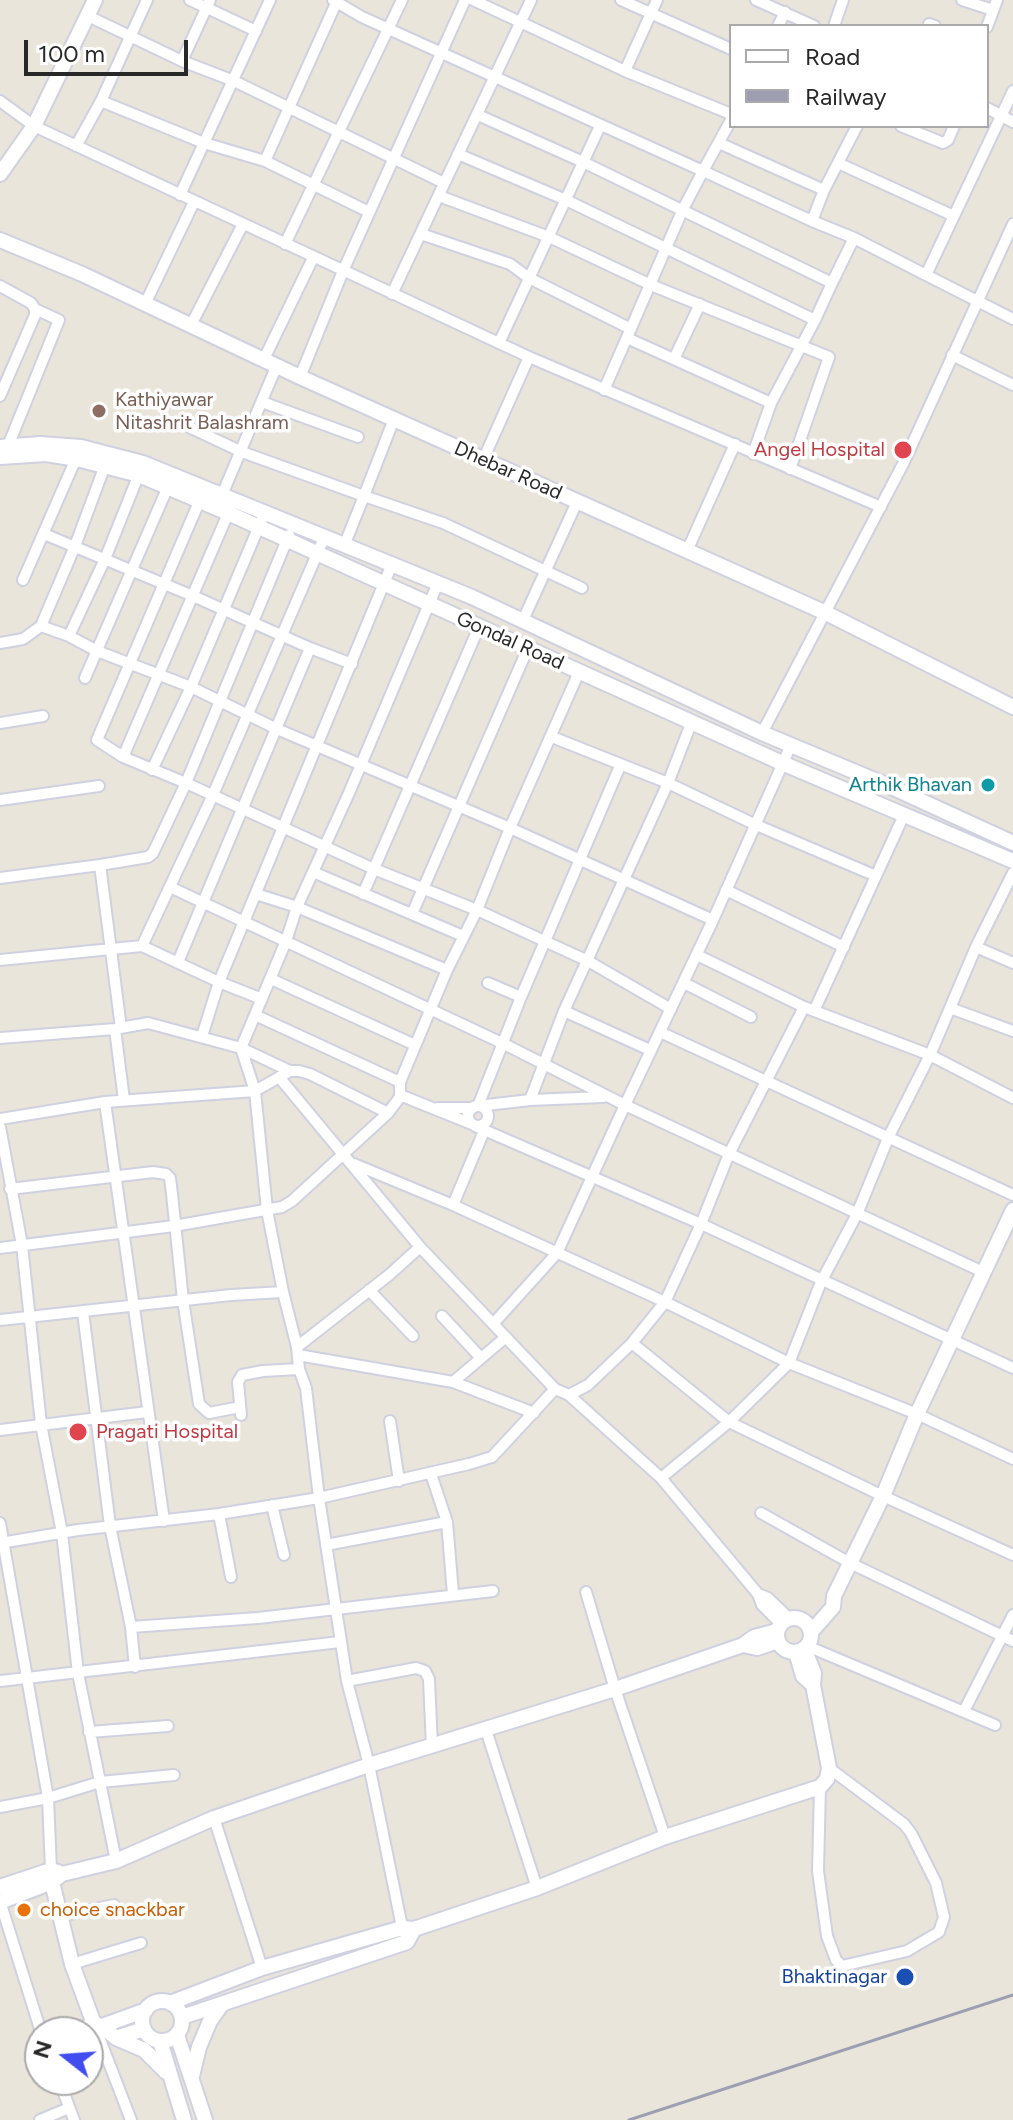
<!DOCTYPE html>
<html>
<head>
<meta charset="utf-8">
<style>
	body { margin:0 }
	#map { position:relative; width:1013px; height:2120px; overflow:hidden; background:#eae5da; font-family:Figtree,sans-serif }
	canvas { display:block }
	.legend { position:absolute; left:729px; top:24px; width:260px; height:104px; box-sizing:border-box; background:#fff; border:2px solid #a9a9a9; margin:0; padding:10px 14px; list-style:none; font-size:24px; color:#282828 }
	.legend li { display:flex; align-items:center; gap:16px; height:40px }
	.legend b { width:40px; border:2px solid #a9a9a9 }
	.north { position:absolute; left:24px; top:2016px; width:80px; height:80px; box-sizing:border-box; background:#fff; border:2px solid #a9a9a9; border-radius:50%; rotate:287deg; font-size:22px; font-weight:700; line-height:32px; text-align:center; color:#282828 }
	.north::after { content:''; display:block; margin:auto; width:28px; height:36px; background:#414def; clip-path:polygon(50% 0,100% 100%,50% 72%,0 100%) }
	.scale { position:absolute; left:24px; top:40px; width:164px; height:36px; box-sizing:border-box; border:4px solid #282828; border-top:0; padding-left:10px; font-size:24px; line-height:28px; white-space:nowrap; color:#282828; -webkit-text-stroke:6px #fff; paint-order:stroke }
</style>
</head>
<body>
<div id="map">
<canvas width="1013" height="2120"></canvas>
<ul class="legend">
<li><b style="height:10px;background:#fff"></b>Road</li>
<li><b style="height:10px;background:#9d9eb1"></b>Railway</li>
</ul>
<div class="north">N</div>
<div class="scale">100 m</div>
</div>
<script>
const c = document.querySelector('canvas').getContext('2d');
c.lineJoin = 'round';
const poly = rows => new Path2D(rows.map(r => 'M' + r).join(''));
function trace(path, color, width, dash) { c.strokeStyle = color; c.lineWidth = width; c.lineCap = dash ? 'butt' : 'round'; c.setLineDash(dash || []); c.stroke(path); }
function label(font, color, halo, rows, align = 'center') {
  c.font = font + ' Figtree,sans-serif'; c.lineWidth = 7; c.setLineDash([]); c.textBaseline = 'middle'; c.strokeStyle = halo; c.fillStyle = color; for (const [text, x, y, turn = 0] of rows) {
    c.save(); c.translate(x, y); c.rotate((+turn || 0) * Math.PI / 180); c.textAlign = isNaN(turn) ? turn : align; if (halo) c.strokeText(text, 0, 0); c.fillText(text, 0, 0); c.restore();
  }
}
const street = poly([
	[190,0,256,31],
	[333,0,362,17,703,171,683,209,604,390],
	[473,0,625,71,731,114],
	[621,0,731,49],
	[756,0,814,26],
	[962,0,993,10],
	[337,1,265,161,369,212],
	[88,16,182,61,234,81,444,183],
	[929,24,935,26],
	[778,26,785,12],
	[834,26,843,0],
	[987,27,997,0],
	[182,61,210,0],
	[625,71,657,0],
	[1013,91,926,275,1013,319],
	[0,101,34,126,529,357,881,507],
	[101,101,204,143,265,161],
	[987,108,1013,122],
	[478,115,583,162,832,283,815,320],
	[731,120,703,171,812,221],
	[901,126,943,143,948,140,954,126],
	[719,143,824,190],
	[76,146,101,101,147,0],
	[458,154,566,200,815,320,771,403,753,454],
	[838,163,954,216],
	[180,195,270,0],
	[439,196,549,237,651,285,829,357,790,469],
	[421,234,510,264,529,278,631,329],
	[854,238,926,275],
	[285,244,402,0],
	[832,283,854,238,812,221,824,190,857,126],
	[0,286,31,303,35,309,35,315,0,396],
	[392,294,531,0],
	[145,304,194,202],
	[191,325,243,224],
	[627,338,771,403],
	[499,343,600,126],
	[952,355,1013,385],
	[264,359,313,258],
	[674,359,700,304],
	[300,377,343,271,465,0],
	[262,402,358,437],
	[394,419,364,496,443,523,582,588],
	[191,428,242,452,364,496,344,546],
	[8,446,59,320,35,309],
	[483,460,529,357],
	[202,495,97,740,123,757,186,783,374,869,477,910,588,961,671,1009],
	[222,495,277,365],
	[44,534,193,596,310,648],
	[687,551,735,444],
	[23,580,78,454],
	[523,620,577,502],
	[41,626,75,546,107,460],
	[69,636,105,559,141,469],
	[0,643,23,639,41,626,69,636,97,651,191,687,277,729,510,828,713,920,791,745],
	[85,678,170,482],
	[0,723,43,716],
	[762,733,904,462,1013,224],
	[552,737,668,783,754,824,876,876],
	[123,757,230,509],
	[152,770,191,687,265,512],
	[0,800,99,786],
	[100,865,121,1028],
	[313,872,463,936],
	[0,878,100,865,148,857,153,853,186,783,289,535],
	[170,887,502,1043,625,1105,713,920],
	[726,890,844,947],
	[256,894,297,907,447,970],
	[363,894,479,627],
	[412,914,528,648],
	[142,946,219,982,392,564],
	[976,947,1013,963],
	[0,960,142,946,212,797,324,538],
	[178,962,310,648,352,664],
	[271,979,415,1045],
	[488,983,521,997],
	[684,983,751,1017],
	[804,1007,930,1055,1013,1098],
	[950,1008,1013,1031],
	[564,1011,650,1050],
	[814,1011,904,815],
	[255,1015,400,1082],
	[115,1029,124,1100],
	[660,1032,1013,1195],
	[202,1036,219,982,262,999],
	[0,1038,115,1029,148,1023,241,1048,290,1071],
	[279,1077,420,1247,555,1389,569,1395,588,1385,632,1343,665,1302,701,1224,729,1154,804,1007,697,955],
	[400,1095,472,1124],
	[603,1097,530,1100,478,1106,521,997,620,766],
	[530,1100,564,1011,668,783,692,721],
	[105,1102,164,1521],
	'468 1116a10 10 0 1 1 20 0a10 10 0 1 1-20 0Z',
	[438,1108,473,1108],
	[0,1119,105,1102,255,1091,290,1071,299,1071,310,1074,388,1113],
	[475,1126,701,1224,1013,1368],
	[0,1127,22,1245,41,1424,62,1533,78,1673,116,1861],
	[354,1164,453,1205,665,1302,789,1363,917,1414,1013,1459],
	[10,1189,153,1172,166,1174,170,1178,172,1194,183,1300,199,1404,209,1413,240,1407],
	[453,1205,484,1131],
	[0,1248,174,1226,282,1207,292,1201,388,1113,400,1097,400,1082,447,970,477,910,510,828,579,672],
	[369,1290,413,1336],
	[83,1312,110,1526,131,1627,135,1667],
	[442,1316,481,1358],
	[0,1320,231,1295,283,1292],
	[493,1324,557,1253,625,1105,983,1272],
	[632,1343,729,1422,883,1496,1013,1555],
	[297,1347,389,1275,420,1247],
	[298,1355,453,1382,506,1337],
	[453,1382,534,1413],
	[569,1395,661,1478,758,1594],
	[241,1415,238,1382,242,1375,263,1371,299,1369],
	[390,1421,399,1481],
	[0,1430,147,1412],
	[431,1474,447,1522,453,1594],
	[661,1478,729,1422,789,1363,821,1282,857,1214,889,1136,930,1055,976,947,1013,873],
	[272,1505,284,1555],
	[761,1513,850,1563,1013,1641],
	[219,1514,231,1577],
	[0,1523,48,1798,51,1870],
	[0,1543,78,1530,219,1514,319,1498,469,1464,492,1457,555,1389],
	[326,1545,447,1522],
	[586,1592,615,1689,665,1837],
	[781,1624,762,1605,758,1594,768,1598,790,1619],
	[131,1627,258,1618,493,1591],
	[807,1646,995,1725],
	[0,1681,340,1642],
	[347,1681,416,1668,425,1671,429,1679,432,1747],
	[964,1711,1013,1615],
	[486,1730,537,1888],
	[89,1732,168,1726],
	[820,1787,818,1871,827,1936,836,1960,842,1966,907,1951,939,1932,944,1917,936,1883,911,1833,904,1824,829,1768],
	[0,1807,48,1798,100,1782,174,1775],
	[214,1818,262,1968],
	[0,1901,41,2032],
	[61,1916,114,1905],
	[403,1932,369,1765,347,1681,319,1498,306,1388,299,1369,297,1347,283,1292,267,1210,255,1091,241,1048,286,941,297,907,349,793,438,583],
	[72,1964,141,1943],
	[53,2032,94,2024,131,2120],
	[59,2080,74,2120],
	[40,2120,69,2108]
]);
const secondary = poly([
	[0,174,34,126,95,0],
	[0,240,82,274,300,377,826,613,1013,707],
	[0,447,40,444,81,447,143,463,472,597,762,733,889,786,1013,843],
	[0,457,46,454,77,459,139,475,228,513,782,763,1013,861],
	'777 1635a17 17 0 1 1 34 0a17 17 0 1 1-34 0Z',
	[811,1632,833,1607,834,1596,883,1496,917,1414,1013,1210],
	[743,1645,757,1648,778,1641],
	[796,1652,803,1676,813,1685],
	[51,1870,52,1882,72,1964,94,2024,102,2026,116,2038,144,2029],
	[0,1887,51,1870,58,1872],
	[0,1902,52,1882,62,1874,116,1861,214,1818,369,1765,615,1689,743,1645,754,1637,777,1631],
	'142 2021a20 20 0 1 1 40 0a20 20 0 1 1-40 0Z',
	[170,2003,262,1968,402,1928,414,1929,537,1888,665,1837,820,1787,827,1779,829,1768,813,1685,814,1673,804,1649],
	[182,2017,407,1942,414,1929],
	[102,2026,146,2010],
	[177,2035,205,2120],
	[116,2038,144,2050,166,2072],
	[160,2041,184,2120],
	[192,2076,199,2047,210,2021,222,2004]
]);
const rail = poly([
	[629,2120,1013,1995]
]);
const markers = [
	[99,411,8,"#8d6e63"],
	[903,450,10,"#e0444e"],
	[988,785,8,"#0f9aa8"],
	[78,1432,10,"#e0444e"],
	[24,1910,8,"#e8710a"],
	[905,1977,10,"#1a4fb4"]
];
const educationNames = [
	["Kathiyawar",115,400],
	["Nitashrit Balashram",115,423]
];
const healthNames = [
	["Angel Hospital",885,450],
	["Pragati Hospital",96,1432,"left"]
];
const streetNames = [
	["Dhebar Road",508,471,24],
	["Gondal Road",510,641,24]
];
const cultureNames = [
	["Arthik Bhavan",972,785]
];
const foodNames = [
	["choice snackbar",40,1910]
];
const transitNames = [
	["Bhaktinagar",887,1977]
];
trace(street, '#cfd1e0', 14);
trace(secondary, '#cfd1e0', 18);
trace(street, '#fff', 10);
trace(secondary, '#fff', 14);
trace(rail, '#9d9eb1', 3);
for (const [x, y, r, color] of markers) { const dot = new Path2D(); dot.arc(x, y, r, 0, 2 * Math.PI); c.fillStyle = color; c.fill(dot); trace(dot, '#fff', 3); }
label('20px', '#785e54', '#fff', educationNames, 'left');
label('20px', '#be3a42', '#fff', healthNames, 'right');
label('20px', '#282828', '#fff', streetNames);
label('20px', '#0d838f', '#fff', cultureNames, 'right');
label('20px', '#c56008', '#fff', foodNames, 'left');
label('20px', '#164399', '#fff', transitNames, 'right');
</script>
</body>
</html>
